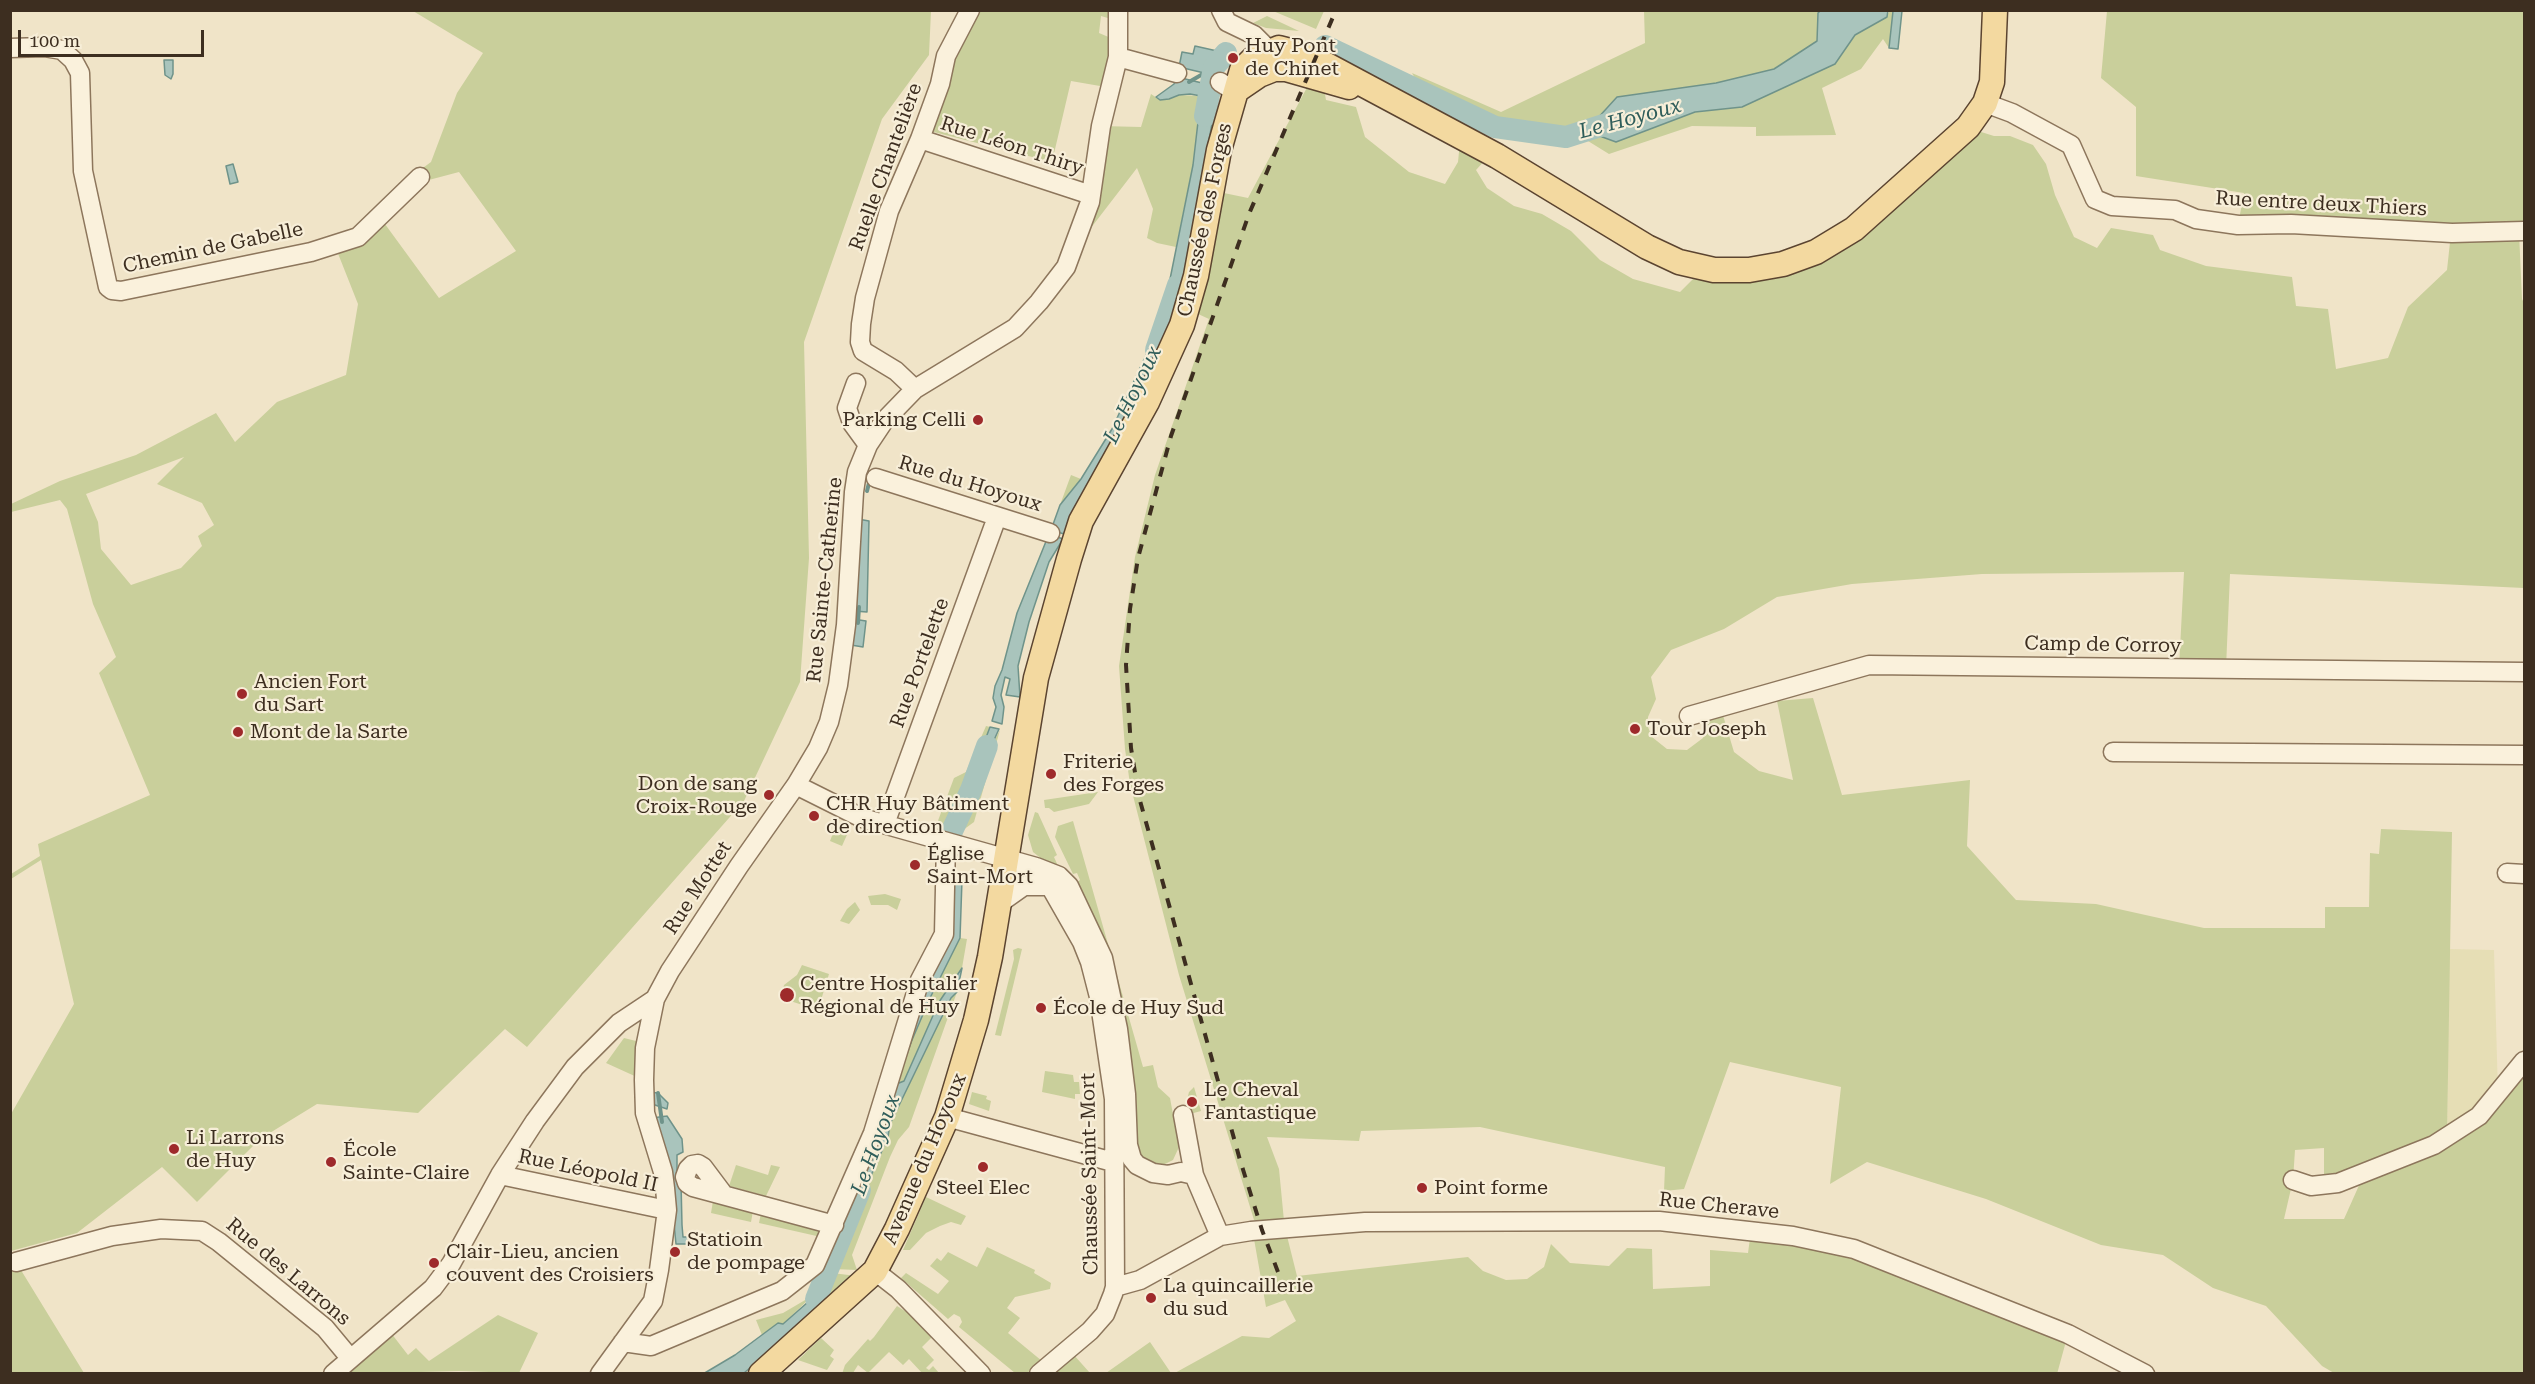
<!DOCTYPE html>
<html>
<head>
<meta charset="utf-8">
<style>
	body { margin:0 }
	#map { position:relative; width:2535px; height:1384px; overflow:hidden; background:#f0e4c8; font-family:"Roboto Serif",serif }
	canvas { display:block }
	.frame { position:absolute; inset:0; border:12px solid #3d2e20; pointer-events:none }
	.scale { position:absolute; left:18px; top:30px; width:186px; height:27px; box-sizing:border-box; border:3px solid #3d2e20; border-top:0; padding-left:8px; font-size:18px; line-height:21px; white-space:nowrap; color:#3d2e20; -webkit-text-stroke:4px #f7eed8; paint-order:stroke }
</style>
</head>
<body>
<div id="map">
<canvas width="2535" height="1384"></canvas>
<div class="frame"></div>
<div class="scale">100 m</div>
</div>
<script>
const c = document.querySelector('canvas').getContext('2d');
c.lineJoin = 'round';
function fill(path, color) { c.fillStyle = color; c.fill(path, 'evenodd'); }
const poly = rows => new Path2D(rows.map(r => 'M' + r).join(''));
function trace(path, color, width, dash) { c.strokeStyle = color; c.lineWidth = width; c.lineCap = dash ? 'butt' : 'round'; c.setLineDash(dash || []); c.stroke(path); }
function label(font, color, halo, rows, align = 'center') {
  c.font = font + ' "Roboto Serif",serif'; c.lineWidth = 4.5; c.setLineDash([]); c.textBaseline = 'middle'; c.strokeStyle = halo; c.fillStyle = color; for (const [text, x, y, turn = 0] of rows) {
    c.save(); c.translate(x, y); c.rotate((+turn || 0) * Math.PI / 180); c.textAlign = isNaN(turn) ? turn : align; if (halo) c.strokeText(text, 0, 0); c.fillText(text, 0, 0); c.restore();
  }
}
const farmland = poly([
	[2449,949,2494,950,2498,1094,2447,1137]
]);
const green = poly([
	[413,11,931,11,929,55,882,119,804,342,809,558,800,682,744,801,527,1047,505,1029,418,1113,317,1104,260,1139,197,1202,162,1167,77,1233,11,1251,16,1262,84,1373,11,1373,11,1114,74,1004,41,860,11,879,11,874,40,856,38,844,150,795,99,673,116,657,93,604,67,509,60,500,11,512,11,504,60,481,136,455,216,413,235,442,277,402,346,375,358,304,337,251,382,220,439,298,516,251,459,172,425,181,416,173,431,162,457,93,483,53],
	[184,457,157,484,202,503,214,525,198,536,202,546,181,568,131,585,101,549,98,522,86,494],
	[971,11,1118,11,1118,21,1101,16,1099,33,1118,41,1118,57,1100,86,1071,81,1052,162,922,129],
	[1273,11,1324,11,1316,29],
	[1644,11,1820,11,1818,13,1817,41,1774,69,1716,83,1616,142,1695,112,1742,107,1835,64,1855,35,1886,17,1889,12,1893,11,1889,48,1883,39,1861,69,1822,88,1836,135,1756,136,1756,127,1692,126,1609,154,1588,141,1495,127,1422,91,1412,73,1501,112,1645,43],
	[2107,11,2524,11,2524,231,2519,232,2522,299,2524,303,2524,588,2230,574,2226,668,2179,668,2184,572,1982,574,1852,584,1777,597,1724,629,1671,650,1651,677,1656,699,1648,717,1648,727,1652,737,1667,749,1687,750,1703,738,1708,720,1722,712,1734,752,1759,771,1793,780,1777,701,1813,698,1842,795,1970,780,1967,846,2016,900,2096,904,2204,928,2325,928,2325,907,2369,907,2370,853,2379,854,2381,829,2452,832,2447,1136,2524,1061,2524,1373,2334,1373,2322,1366,2266,1306,2213,1288,2163,1255,2101,1245,1986,1199,1867,1162,1830,1184,1841,1087,1730,1062,1684,1189,1664,1191,1665,1167,1480,1127,1361,1131,1359,1141,1267,1137,1279,1169,1284,1221,1254,1220,1179,975,1130,784,1125,749,1119,666,1135,557,1155,475,1209,319,1196,313,1212,257,1219,192,1248,198,1311,80,1323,84,1326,100,1356,107,1365,137,1409,172,1445,184,1458,162,1460,142,1486,159,1476,170,1487,188,1514,206,1542,214,1571,231,1600,260,1633,279,1680,292,1694,278,1716,280,1786,274,1978,131,1994,136,2010,136,2033,145,2046,164,2055,195,2074,237,2097,248,2111,228,2153,235,2160,250,2206,266,2292,277,2296,306,2328,309,2336,369,2388,358,2408,307,2447,270,2451,233,2238,225,2244,193,2136,176,2136,107,2101,78],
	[2324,1148,2324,1185,2365,1172,2344,1219,2284,1219,2293,1180,2295,1150],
	[1267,16,1299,31,1266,28,1253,23],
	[1151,94,1160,100,1169,99,1179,95,1201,96,1193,165,1176,247,1157,243,1147,238,1153,209,1137,168,1087,233,1101,126,1141,127],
	[1071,475,1081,479,1060,505],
	[986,726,990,727,976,764,977,773,1000,730,974,822,959,833,936,826,954,778,966,772],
	[1098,792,1089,804,1054,812,1049,808,1045,808,1044,800],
	[1035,812,1038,813,1057,855,1054,857,1058,866,1047,863,1033,852,1028,835],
	[1073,821,1143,1067,1153,1065,1158,1087,1170,1098,1179,1147,1173,1160,1163,1165,1157,1165,1143,1160,1137,1151,1119,989,1108,948,1077,882,1080,880,1077,873,1073,874,1055,837,1058,826],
	[837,823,850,828,842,846,830,841],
	[885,894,901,899,897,910,888,905,871,905,868,896],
	[855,902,860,910,849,924,840,921,847,909],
	[960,938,967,939,962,968,951,982,904,1081,899,1083,897,1081,912,1040,930,998],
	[1018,948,1022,949,1001,1036,995,1035,1014,959,1013,950],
	[802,965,829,974,818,1010,781,998,784,985,797,975],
	[957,992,909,1127,898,1140,890,1157,852,1255,857,1270,833,1269,838,1255,829,1252,843,1219,853,1219,888,1137,890,1124,951,998],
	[624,1038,640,1042,639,1078,606,1063],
	[1045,1071,1073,1075,1074,1082,1079,1082,1080,1094,1075,1094,1075,1099,1042,1092],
	[1194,1087,1201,1111,1190,1114,1187,1100,1189,1092],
	[972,1092,987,1096,986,1099,991,1101,989,1111,969,1104],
	[736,1165,768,1175,771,1165,780,1167,766,1196,729,1186],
	[926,1197,966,1216,961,1225,951,1222,940,1226,926,1233,910,1250,903,1250],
	[713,1201,753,1211,751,1222,711,1213],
	[761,1213,820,1229,823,1233,821,1237,759,1223],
	[1751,1231,1793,1236,2068,1334,2057,1374,1173,1374,1242,1336,1269,1338,1296,1321,1285,1300,1266,1307,1254,1239,1287,1236,1297,1276,1468,1257,1483,1271,1506,1280,1527,1279,1544,1267,1551,1244,1570,1263,1609,1266,1627,1248,1652,1249,1653,1289,1710,1286,1710,1250,1748,1253],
	[987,1247,1035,1270,1034,1273,1051,1283,1050,1289,1015,1297,1007,1308,1020,1318,1008,1333,1042,1361,1027,1373,1015,1373,959,1327,962,1322,960,1317,954,1314,948,1319,901,1278,906,1273,938,1294,949,1281,930,1266,937,1258,941,1261,948,1252,977,1267],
	[832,1273,857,1276,820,1309],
	[812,1296,783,1324,778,1323,762,1335,756,1320,783,1313],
	[897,1306,908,1313,911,1310,935,1334,922,1347,934,1360,926,1368,929,1370,933,1366,939,1373,922,1373,909,1359,903,1365,889,1352,868,1373,858,1365,853,1373,842,1374,845,1365,868,1339,870,1341,874,1337],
	[498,1315,538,1333,519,1373,459,1371,346,1374,391,1333,408,1355,416,1348,429,1361],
	[821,1338,834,1350,830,1356,834,1359,827,1370,798,1360],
	[1150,1342,1171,1373,1106,1373],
	[1073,1354,1090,1373,1050,1374]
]);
const water = poly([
	[1888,10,1887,17,1855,35,1835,64,1742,107,1695,112,1616,142,1586,131,1617,97,1716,83,1774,69,1817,41,1818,13,1820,11,1888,10],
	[1893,11,1902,11,1898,49,1889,48,1893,11],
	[1195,46,1226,53,1221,77,1179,67,1182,52,1193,54,1195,46],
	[164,60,173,60,173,74,171,79,165,75,164,60],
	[1177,77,1219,87,1194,219,1190,257,1175,315,1164,309,1193,165,1201,96,1190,94,1179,95,1169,99,1160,100,1156,97,1174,84,1177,77],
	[233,164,238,182,230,184,226,166,233,164],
	[1162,320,1171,324,1152,369,1081,496,1064,534,1051,530,1060,505,1081,479,1112,429,1162,320],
	[858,519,869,521,867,612,854,611,858,519],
	[1049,534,1063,539,1049,562,1029,622,1018,666,1020,697,1006,695,1010,679,1005,677,1001,695,1004,707,1002,724,992,721,996,707,993,698,995,686,1002,670,1017,613,1049,534],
	[853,619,866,621,863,647,851,645,853,619],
	[990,727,999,729,980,771,977,773,976,764,990,727],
	[951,879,962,880,960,938,930,998,912,1040,897,1081,899,1083,904,1081,939,1002,962,968,957,992,951,998,890,1124,888,1137,852,1219,843,1219,878,1133,951,879],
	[649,1092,658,1093,668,1103,667,1109,649,1103,649,1092],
	[667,1116,682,1139,683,1152,677,1155,677,1178,681,1182,682,1225,683,1237,692,1237,692,1244,676,1244,670,1183,652,1118,667,1116],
	[829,1252,835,1252,838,1255,833,1269,823,1269,829,1252],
	[822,1272,832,1273,820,1309,744,1373,703,1374,735,1355,778,1323,783,1324,808,1302,822,1272]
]);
const stream = poly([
	[1189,82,1208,71],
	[867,491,870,479],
	[858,623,859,607],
	[658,1093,662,1122]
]);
const river = poly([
	[1325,46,1495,127,1566,137,1613,122],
	[1205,116,1214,67,1226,53],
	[1156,350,1178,285],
	[952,831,971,790,987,746],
	[816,1299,860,1190]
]);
const minor = poly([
	[1221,10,1227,22,1254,35,1264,45,1272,62],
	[10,48,44,47,62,50,73,60,80,73,83,171,108,287,112,290,121,291,311,252,358,237,420,177],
	[1118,57,1177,73],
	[1220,82,1236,92],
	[1985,103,2012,113,2071,145,2095,199,2112,206,2175,210,2196,219,2238,225,2291,224,2452,233,2524,231],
	[920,139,1091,195],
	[856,383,847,408,852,423,868,445],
	[915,389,896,371,863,351,860,342,861,324,865,298,889,211,920,139,940,84,946,56,970,10],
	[876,478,1050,533],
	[1689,716,1869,665,2524,672],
	[2113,752,2524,755],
	[796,785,862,818,1036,867,1059,876,1069,886,1103,958,1118,1029,1126,1094,1128,1145,1132,1159,1137,1165,1153,1173,1168,1175,1181,1172,1194,1175],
	[885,824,997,517],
	[1032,869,1050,886,1082,942,1090,962,1099,997,1114,1099,1115,1287,1113,1294,1105,1314,1090,1331,1039,1374],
	[2507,873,2524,874],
	[1000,903,1024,886,1050,886],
	[1183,1115,1194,1175,1220,1236],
	[947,1117,1113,1162],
	[500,1175,667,1210],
	[2293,1180,2311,1186,2338,1183,2434,1145,2479,1116,2524,1061],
	[724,1195,703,1167,698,1164,692,1165,688,1169,685,1177,687,1183,693,1187,834,1225],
	[16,1262,112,1236,161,1229,202,1231,219,1242,325,1328,350,1358],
	[875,1271,898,1289,981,1374],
	[1115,1287,1140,1280,1220,1236,1251,1231,1365,1222,1659,1221,1793,1236,1854,1249,2068,1334,2145,1374],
	[623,1342,651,1346,782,1291,815,1265,873,1133,920,980,944,934,946,842],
	[333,1374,433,1288,451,1264,500,1175,535,1121,575,1067,619,1023,655,999],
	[600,1374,653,1301,659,1270,667,1210,665,1188,663,1172,645,1113,644,1080,645,1048,655,999,670,971,739,866,796,785,818,748,829,722,838,685,846,625,854,492,857,472,868,445,884,421,915,389,1015,328,1039,302,1066,267,1090,202,1101,126,1118,57,1118,10]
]);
const major = poly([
	[1237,90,1259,75,1274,69,1286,69,1349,87],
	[761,1374,875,1271,897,1229,947,1117,976,1020,990,957,1036,678,1069,559,1081,521,1147,402,1182,325,1196,276,1219,150,1242,70,1253,59,1279,48,1310,56,1497,156,1647,247,1679,262,1714,270,1749,270,1783,264,1816,252,1854,229,1968,127,1985,103,1992,82,1995,10]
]);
const rail = poly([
	[1278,1272,1262,1230,1240,1160,1139,797,1131,748,1126,665,1130,609,1138,558,1171,436,1249,214,1336,10]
]);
const markers = [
	[1233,58,6,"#9e2a2b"],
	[978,420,6,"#9e2a2b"],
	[242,694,6,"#9e2a2b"],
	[1635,729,6,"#9e2a2b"],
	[238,732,6,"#9e2a2b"],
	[1051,774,6,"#9e2a2b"],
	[769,795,6,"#9e2a2b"],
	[814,816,6,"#9e2a2b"],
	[915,865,6,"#9e2a2b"],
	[787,995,8,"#9e2a2b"],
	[1041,1008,6,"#9e2a2b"],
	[1192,1102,6,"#9e2a2b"],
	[174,1149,6,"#9e2a2b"],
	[331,1162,6,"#9e2a2b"],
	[983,1167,6,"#9e2a2b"],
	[1422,1188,6,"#9e2a2b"],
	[675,1252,6,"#9e2a2b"],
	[434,1263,6,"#9e2a2b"],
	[1151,1298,6,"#9e2a2b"]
];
const poiNames = [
	["Huy Pont",1245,46],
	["de Chinet",1245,69],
	["Parking Celli",966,420,"right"],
	["Ancien Fort",254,682],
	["du Sart",254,705],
	["Tour Joseph",1647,729],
	["Mont de la Sarte",250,732],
	["Friterie",1063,762],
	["des Forges",1063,785],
	["Don de sang",757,784,"right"],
	["Croix-Rouge",757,807,"right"],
	["CHR Huy Bâtiment",826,804],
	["de direction",826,827],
	["Église",927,854],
	["Saint-Mort",927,877],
	["Centre Hospitalier",800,984],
	["Régional de Huy",800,1007],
	["École de Huy Sud",1053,1008],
	["Le Cheval",1204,1090],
	["Fantastique",1204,1113],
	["Li Larrons",186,1138],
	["de Huy",186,1161],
	["École",343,1150],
	["Sainte-Claire",343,1173],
	["Steel Elec",983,1188,"center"],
	["Point forme",1434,1188],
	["Statioin",687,1240],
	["de pompage",687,1263],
	["Clair-Lieu, ancien",446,1252],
	["couvent des Croisiers",446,1275],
	["La quincaillerie",1163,1286],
	["du sud",1163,1309]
];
const streetNames = [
	["Rue Léon Thiry",1012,146,18],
	["Ruelle Chantelière",886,167,-70],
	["Rue entre deux Thiers",2321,204,3],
	["Chaussée des Forges",1205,220,-78],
	["Chemin de Gabelle",213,248,-12],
	["Rue du Hoyoux",970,484,17],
	["Rue Sainte-Catherine",825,580,-84],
	["Camp de Corroy",2103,645,1],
	["Rue Portelette",920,663,-70],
	["Rue Mottet",698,888,-57],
	["Avenue du Hoyoux",925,1159,-67],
	["Rue Léopold II",588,1171,12],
	["Chaussée Saint-Mort",1090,1174,-91],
	["Rue Cherave",1719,1206,6],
	["Rue des Larrons",288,1272,40]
];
const waterNames = [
	["Le Hoyoux",1630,119,-15],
	["Le Hoyoux",1133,395,-64],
	["Le Hoyoux",876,1145,-70]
];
fill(farmland, '#e6deb5');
fill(green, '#c9cf9b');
fill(water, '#a9c4bc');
trace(water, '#6f938a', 1.5);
trace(stream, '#6f938a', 4);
trace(river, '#a9c4bc', 22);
trace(minor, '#8d765c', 21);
trace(major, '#5b4430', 27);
trace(minor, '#faf1dc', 18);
trace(major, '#f3d9a0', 24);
trace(rail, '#3d2e20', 4, [10, 10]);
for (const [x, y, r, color] of markers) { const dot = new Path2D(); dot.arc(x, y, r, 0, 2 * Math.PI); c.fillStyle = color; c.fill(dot); trace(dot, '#f7eed8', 2); }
label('20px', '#3d2e20', '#f7eed8', poiNames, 'left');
label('20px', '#3d2e20', '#f7eed8', streetNames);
label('italic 21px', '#2f5d5a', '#f7eed8', waterNames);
</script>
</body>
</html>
